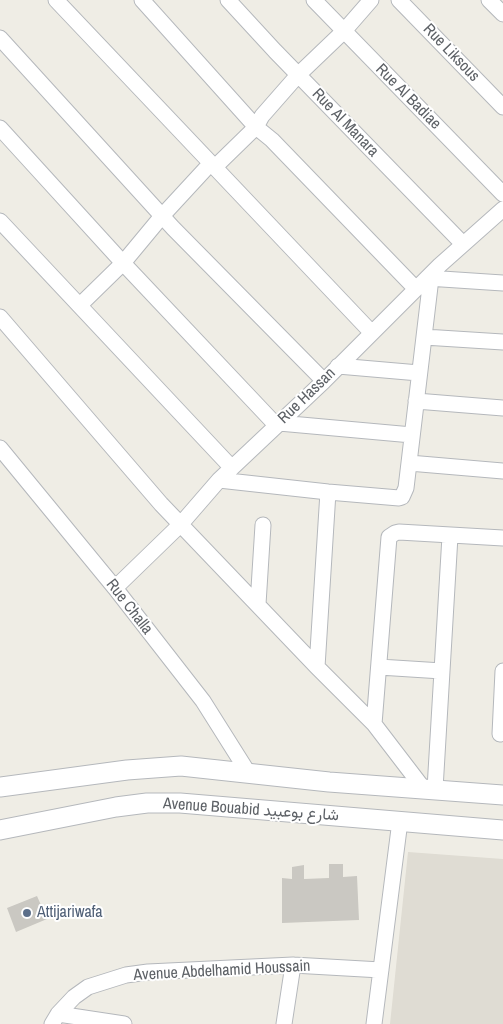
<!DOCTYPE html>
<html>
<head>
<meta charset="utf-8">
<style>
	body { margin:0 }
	canvas { display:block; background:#efede5 }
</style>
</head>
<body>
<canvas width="503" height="1024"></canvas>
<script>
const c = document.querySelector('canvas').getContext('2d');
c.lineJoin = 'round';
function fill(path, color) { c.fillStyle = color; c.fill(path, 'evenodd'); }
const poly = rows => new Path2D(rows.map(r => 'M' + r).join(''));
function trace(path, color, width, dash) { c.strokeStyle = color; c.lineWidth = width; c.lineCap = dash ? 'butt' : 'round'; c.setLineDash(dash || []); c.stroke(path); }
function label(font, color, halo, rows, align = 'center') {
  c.font = font + ' "Archivo Narrow",Vazirmatn,sans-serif'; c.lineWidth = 4; c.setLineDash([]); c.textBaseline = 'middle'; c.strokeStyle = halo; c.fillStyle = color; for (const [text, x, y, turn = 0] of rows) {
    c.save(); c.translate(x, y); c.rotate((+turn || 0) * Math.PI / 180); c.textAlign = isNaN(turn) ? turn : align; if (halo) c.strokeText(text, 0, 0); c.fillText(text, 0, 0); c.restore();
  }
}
const education = poly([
	[408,852,503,859,503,1024,390,1024]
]);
const building = poly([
	[329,864,343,864,343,877,357,876,359,920,282,923,282,878,292,879,292,867,304,865,304,879,329,878],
	[37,896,47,919,16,932,7,908]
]);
const minor = poly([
	[56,0,371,332],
	[142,0,256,127,272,140,416,289],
	[228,0,275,51,463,244],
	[314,0,503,194],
	[399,0,503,107],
	[489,0,503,14],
	[0,38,173,228,324,381],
	[0,128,123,263,276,425],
	[0,221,232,468],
	[427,278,503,283],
	[80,305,123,263,162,216,210,164,218,164,256,127,262,116,298,75,344,31,371,0],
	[0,317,161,504,317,667,374,724,423,788],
	[424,337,503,342],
	[338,366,419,373],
	[416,401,503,408],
	[279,423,412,435],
	[0,448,115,588,203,701,249,774],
	[409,463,503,471],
	[219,480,328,492,399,498,402,497,406,488,431,278],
	[115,588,180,525,219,480,324,381,440,265,503,209],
	[258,604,263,525],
	[317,667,328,492],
	[379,667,442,671],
	[374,724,389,537,395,533,399,532,503,538],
	[500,734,503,671],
	[435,789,450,536],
	[58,1014,124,1024],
	[52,1024,58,1014,74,997,88,987,126,975,148,972,293,965,381,970],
	[284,1024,293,965],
	[374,1024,400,821]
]);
const tertiary = poly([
	[0,787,127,770,181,766,329,782,503,795],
	[0,830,116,807,147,803,180,803,503,830]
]);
const markers = [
	[27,913,5,"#5c6f8a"]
];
const streetNames = [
	["Rue Liksous",451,53,46],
	["Rue Al Badiae",408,97,45],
	["Rue Al Manara",345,123,46],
	["Rue Hassan",307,396,-44],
	["Rue Challa",129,607,52],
	["Avenue Bouabid شارع بوعبيد",251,810,4],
	["Avenue Abdelhamid Houssain",222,971,-3]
];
const serviceNames = [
	["Attijariwafa",37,913]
];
fill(education, '#dfdcd3');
fill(building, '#cac8c2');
trace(minor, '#b5b8bc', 17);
trace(tertiary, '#b5b8bc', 21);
trace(minor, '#fff', 15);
trace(tertiary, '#fff', 19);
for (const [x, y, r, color] of markers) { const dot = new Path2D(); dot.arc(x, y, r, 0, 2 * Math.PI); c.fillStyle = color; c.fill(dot); trace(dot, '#fff', 2); }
label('16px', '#5d6166', '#fff', streetNames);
label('16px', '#4e5e75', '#fff', serviceNames, 'left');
</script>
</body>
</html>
